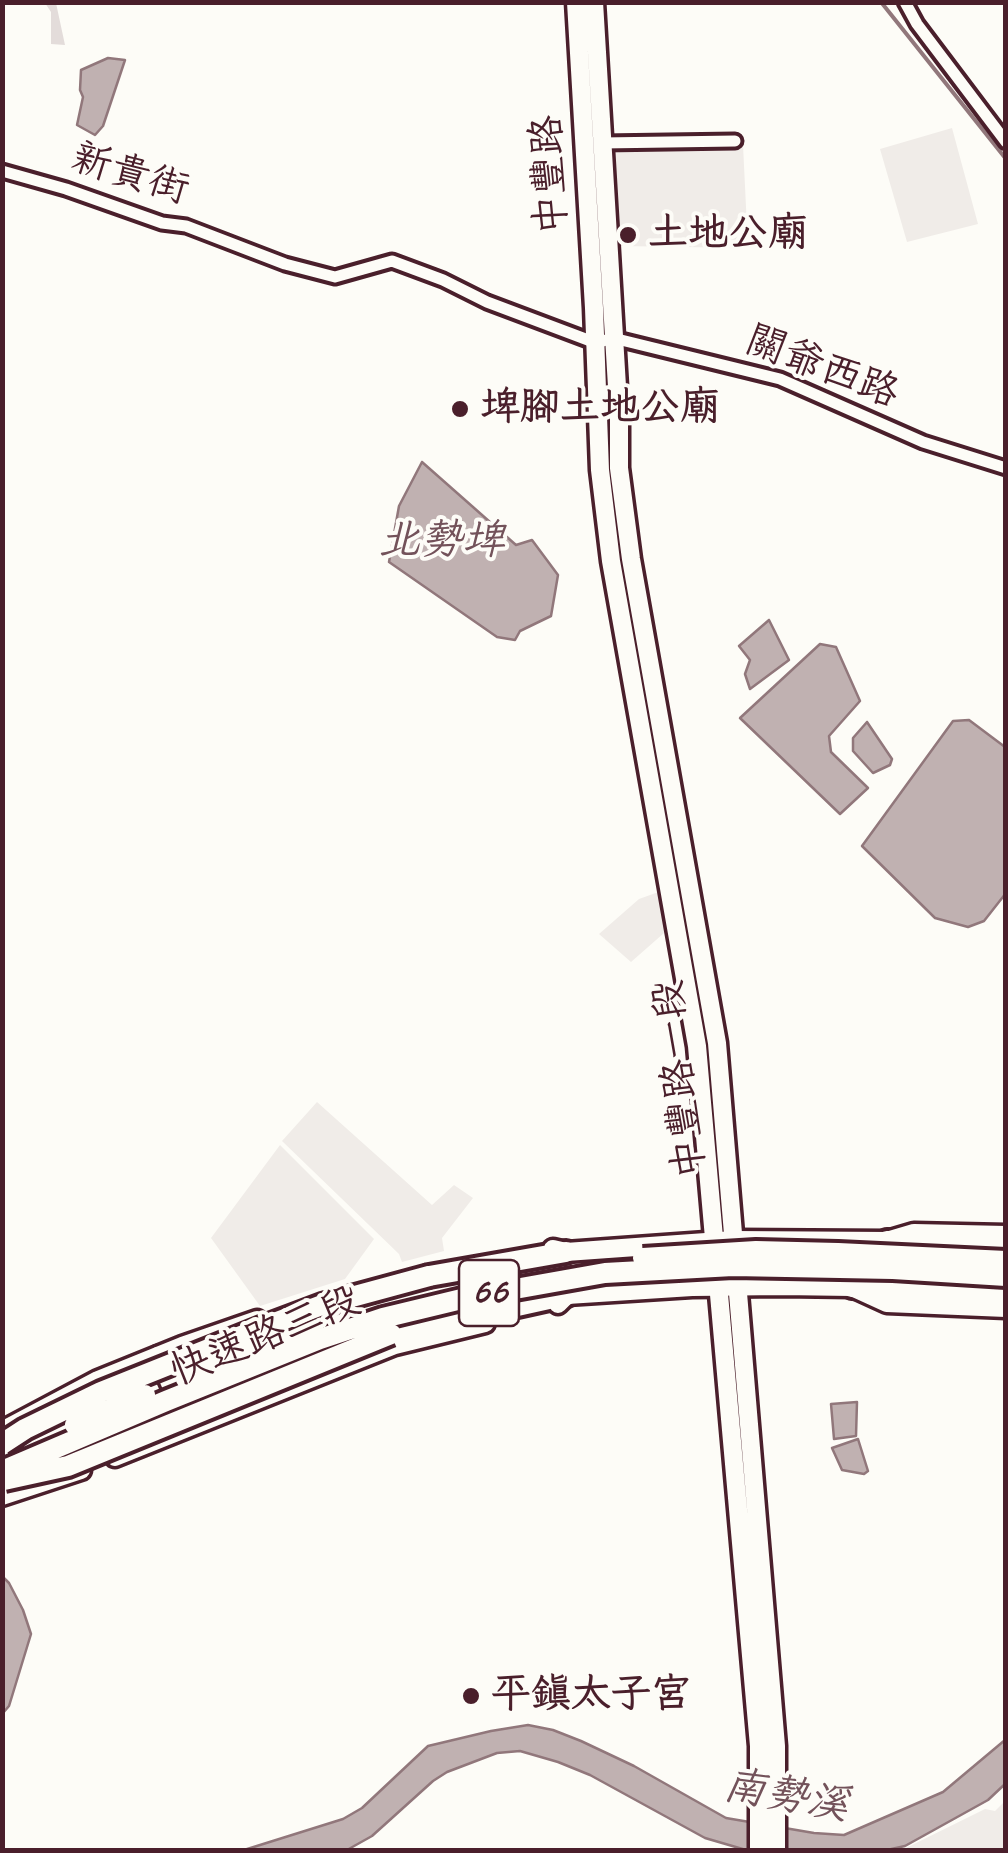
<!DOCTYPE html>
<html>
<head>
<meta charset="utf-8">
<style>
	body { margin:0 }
	#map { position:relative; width:1008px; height:1853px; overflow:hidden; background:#fdfcf7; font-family:Caveat,sans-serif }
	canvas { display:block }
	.frame { position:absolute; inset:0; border:5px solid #4a1f2b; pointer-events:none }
</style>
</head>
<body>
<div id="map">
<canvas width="1008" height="1853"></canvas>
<div class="frame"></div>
</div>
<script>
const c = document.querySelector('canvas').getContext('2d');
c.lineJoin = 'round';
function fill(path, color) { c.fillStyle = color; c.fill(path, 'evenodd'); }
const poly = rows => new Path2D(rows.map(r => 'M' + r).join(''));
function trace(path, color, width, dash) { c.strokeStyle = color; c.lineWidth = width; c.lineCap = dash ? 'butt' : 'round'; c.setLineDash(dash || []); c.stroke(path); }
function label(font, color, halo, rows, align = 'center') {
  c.font = font + ' Caveat,"LXGW WenKai TC",sans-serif'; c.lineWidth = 8; c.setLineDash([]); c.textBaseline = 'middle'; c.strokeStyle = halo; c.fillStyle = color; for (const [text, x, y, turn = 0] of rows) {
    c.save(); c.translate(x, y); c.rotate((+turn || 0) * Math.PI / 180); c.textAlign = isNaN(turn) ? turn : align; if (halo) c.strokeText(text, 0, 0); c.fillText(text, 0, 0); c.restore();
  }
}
const built = poly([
	[952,128,978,224,907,242,880,149],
	[743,145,748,248,620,246,614,148],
	[664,890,672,926,631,962,599,934,639,899],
	[317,1102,432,1205,454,1185,473,1198,442,1238,444,1251,402,1262,399,1254,282,1141],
	[280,1145,374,1239,345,1279,260,1306,211,1238],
	[1005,1801,1005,1850,902,1850,985,1809,995,1811]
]);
const green = poly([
	[45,3,56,3,65,45,51,44,51,12]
]);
const water = poly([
	[108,58,125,60,103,126,95,135,77,125,83,97,80,90,81,70,108,58],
	[422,462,516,545,532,540,558,575,551,616,520,631,515,640,497,637,389,562,399,506,422,462],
	[769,620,789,660,750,689,745,674,750,660,739,646,769,620],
	[820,644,836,647,860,701,829,736,831,752,868,788,840,814,740,718,820,644],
	[969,720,1005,747,1006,893,984,921,968,927,935,918,862,846,953,721,969,720],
	[867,722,892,759,890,765,873,773,853,751,853,738,867,722],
	[857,1402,856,1436,834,1439,831,1404,857,1402],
	[858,1439,868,1471,864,1474,842,1470,832,1448,858,1439],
	[2,1576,9,1583,23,1610,31,1634,9,1706,3,1713,2,1576],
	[528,1725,553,1730,581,1741,634,1766,726,1818,814,1833,844,1835,943,1792,1005,1740,1005,1784,988,1800,905,1846,887,1850,746,1850,705,1838,590,1775,558,1762,520,1751,497,1753,447,1772,433,1781,372,1836,347,1850,244,1850,343,1819,362,1808,428,1746,491,1731,528,1725]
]);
const stream = poly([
	[881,2,1006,159]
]);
const street = poly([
	[905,2,917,24,1006,142],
	[602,143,735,141],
	[2,171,66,189,162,223,186,226,285,264,335,277,392,261,443,280,487,302,596,343,613,338,780,379,923,442,1006,468]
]);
const secondary = poly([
	[576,2,594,308,600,470,611,561,697,1046,759,1746,759,1850],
	[594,2,619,420,619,468,631,559,717,1043,776,1746,776,1850],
	[158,1356,182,1410],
	[44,1465,279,1369]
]);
const primary = poly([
	[553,1249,566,1252,734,1240,887,1241,914,1233,1006,1235],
	[558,1304,567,1295,692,1287,782,1286,852,1287,887,1303,1006,1308],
	[2,1431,98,1380,182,1346,257,1320],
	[115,1457,395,1345,485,1323],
	[2,1496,81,1470]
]);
const highway = poly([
	[887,1241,1006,1246],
	[429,1276,566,1252],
	[852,1287,1006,1295],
	[391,1334,567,1295]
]);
const highwayBridge = poly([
	[643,1258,756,1251,838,1253,1006,1261],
	[186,1379,284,1340],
	[75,1425,145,1395],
	[2,1444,25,1429,101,1392,261,1328,322,1305,429,1276],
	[2,1471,166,1401,320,1339,383,1318,470,1297,605,1273,733,1266,893,1269,1006,1276],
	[4,1480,68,1466,391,1334]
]);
const markers = [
	[628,235,10,"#4a1f2b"],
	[460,409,10,"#4a1f2b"],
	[471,1696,10,"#4a1f2b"]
];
const shields = [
	[489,1293,60]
];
const shieldNames = [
	["66",489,1293]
];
const streetNames = [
	["新貴街",130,175,17],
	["中豐路",551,175,-93],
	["關爺西路",822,368,21],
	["中豐路一段",681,1079,-97],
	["快速路三段",266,1337,-22]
];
const poiNames = [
	["土地公廟",648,235],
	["埤腳土地公廟",480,409],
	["平鎮太子宮",491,1696]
];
const waterNames = [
	["北勢埤",441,542],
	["南勢溪",786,1797,10]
];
fill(built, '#f0ece8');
fill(green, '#e3dcda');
fill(water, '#c0b1b1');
trace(water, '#91777b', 2.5);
trace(stream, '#91777b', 4);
trace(street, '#4a1f2b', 19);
trace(secondary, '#4a1f2b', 25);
trace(primary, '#4a1f2b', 25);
trace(highway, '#4a1f2b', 28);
trace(street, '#fdfcf7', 11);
trace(secondary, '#fdfcf7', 18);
trace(primary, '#fdfcf7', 18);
trace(highway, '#fdfcf7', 20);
trace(highwayBridge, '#4a1f2b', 28, []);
trace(highwayBridge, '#fdfcf7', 20);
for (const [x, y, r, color] of markers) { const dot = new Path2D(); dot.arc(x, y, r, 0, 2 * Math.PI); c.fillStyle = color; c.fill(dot); trace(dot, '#fdfcf7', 4); }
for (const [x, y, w] of shields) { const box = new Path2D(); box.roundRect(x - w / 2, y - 33, w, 66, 8); c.fillStyle = '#fdfcf7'; c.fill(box); trace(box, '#4a1f2b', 2.5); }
label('bold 38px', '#4a1f2b', null, shieldNames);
label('40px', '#4a1f2b', '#fdfcf7', streetNames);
label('bold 40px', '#4a1f2b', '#fdfcf7', poiNames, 'left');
label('italic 42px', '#73525a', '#fdfcf7', waterNames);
</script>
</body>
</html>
